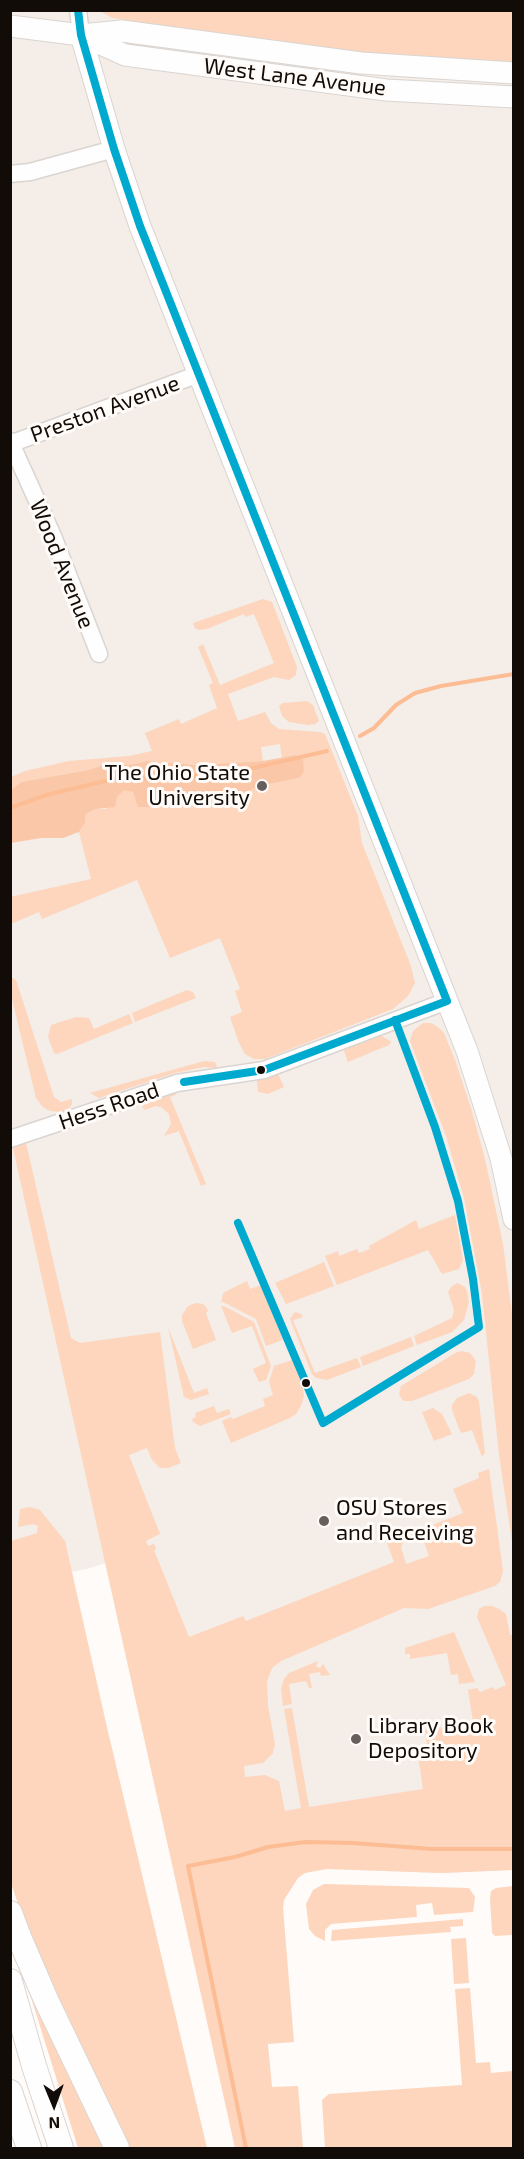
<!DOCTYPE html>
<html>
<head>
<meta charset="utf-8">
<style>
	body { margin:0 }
	#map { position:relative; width:524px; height:2159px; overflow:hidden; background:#fefbf9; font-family:"Exo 2",sans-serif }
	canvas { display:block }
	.frame { position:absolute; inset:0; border:12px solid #120c08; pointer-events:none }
	.north { position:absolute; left:24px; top:2075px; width:60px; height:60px; -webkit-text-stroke:4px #fffbf8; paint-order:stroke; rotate:179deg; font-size:16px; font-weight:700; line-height:24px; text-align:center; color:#120c08 }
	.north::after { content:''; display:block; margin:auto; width:21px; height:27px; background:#120c08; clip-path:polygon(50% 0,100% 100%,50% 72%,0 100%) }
</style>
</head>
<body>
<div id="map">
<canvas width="524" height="2159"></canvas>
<div class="frame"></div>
<div class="north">N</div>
</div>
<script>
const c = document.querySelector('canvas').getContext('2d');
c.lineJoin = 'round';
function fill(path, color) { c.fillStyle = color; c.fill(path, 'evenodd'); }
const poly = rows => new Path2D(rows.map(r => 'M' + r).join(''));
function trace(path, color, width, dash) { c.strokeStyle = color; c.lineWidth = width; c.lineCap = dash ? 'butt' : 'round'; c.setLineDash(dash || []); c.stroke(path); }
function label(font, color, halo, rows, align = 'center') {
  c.font = font + ' "Exo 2",sans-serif'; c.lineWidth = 6; c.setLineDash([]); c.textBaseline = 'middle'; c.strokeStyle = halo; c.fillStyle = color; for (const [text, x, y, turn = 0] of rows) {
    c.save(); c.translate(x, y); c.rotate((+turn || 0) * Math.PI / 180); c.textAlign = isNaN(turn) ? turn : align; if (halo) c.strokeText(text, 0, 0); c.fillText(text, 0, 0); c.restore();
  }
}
const built = poly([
	[11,11,513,11,513,1870,442,1873,327,1869,184,1885,112,1561,87,1569,11,1583]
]);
const green = poly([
	[100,11,513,11,513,65,422,59,198,34,157,25,112,18],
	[263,599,272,602,297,667,296,675,289,680,274,677,228,694,238,721,265,712,271,723,279,729,320,732,325,734,358,816,362,843,411,966,415,983,408,996,393,1009,265,1059,254,1059,245,1054,239,1043,230,1017,242,1012,235,991,240,989,220,938,170,958,137,880,42,919,39,912,11,924,10,897,91,879,79,832,85,823,86,814,96,809,106,809,124,789,133,792,136,796,170,807,184,801,197,802,211,797,230,797,265,785,299,778,296,755,282,758,280,744,261,747,263,761,196,765,146,761,130,765,104,765,88,770,21,782,11,790,11,777,25,771,69,761,129,756,152,751,145,733,179,719,181,724,217,708,209,685,213,683,198,647,203,644,220,685,274,663,254,614,245,617,244,614,207,629,199,630,195,628,193,623],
	[307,701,313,705,319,721,315,724,308,725,289,722,282,716,279,706,283,703],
	[11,978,13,978,16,980,54,1097,61,1102,72,1099,72,1104,69,1109,60,1112,50,1111,43,1107,36,1098,11,995],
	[187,990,193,992,196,998,135,1022,132,1013],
	[129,1014,133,1023,57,1054,54,1053,48,1037,51,1025,76,1017,89,1018,94,1029],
	[423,1023,431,1023,438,1027,444,1033,455,1060,471,1108,485,1159,503,1244,514,1330,513,1548,499,1455,482,1294,464,1198,446,1136,410,1041,413,1031],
	[370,1035,382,1036,391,1042,389,1045,348,1062,343,1048],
	[204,1061,215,1062,217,1066,215,1068,204,1067,175,1073,99,1098,90,1093],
	[277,1072,284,1087,268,1094,258,1092,257,1082,259,1078],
	[174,1092,177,1094,170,1097,206,1184,201,1186,179,1131,164,1136,171,1124,169,1114,161,1107,156,1106,144,1110,140,1100],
	[26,1143,71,1338,80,1343,160,1332,175,1448,181,1463,168,1468,160,1468,152,1460,147,1448,129,1455,160,1534,146,1541,148,1546,154,1544,156,1549,154,1550,189,1637,243,1616,246,1621,394,1562,387,1543,407,1535,408,1538,404,1541,401,1547,406,1564,429,1556,420,1530,463,1513,453,1489,479,1478,478,1473,489,1469,503,1571,500,1582,495,1586,428,1609,404,1608,281,1661,272,1668,267,1681,268,1706,275,1744,273,1753,263,1763,244,1766,245,1777,265,1775,279,1781,285,1811,301,1808,284,1709,292,1708,309,1807,423,1789,417,1748,427,1746,425,1730,473,1722,468,1690,477,1688,480,1692,493,1687,495,1690,506,1685,477,1617,479,1609,484,1606,492,1606,499,1609,506,1614,510,1635,513,1635,513,1870,442,1873,327,1869,305,1873,298,1878,284,1900,283,1908,294,2042,268,2044,272,2087,298,2086,303,2148,235,2148,13,1148],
	[455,1215,463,1260,459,1269,442,1274,428,1250,337,1285,325,1256,338,1251,339,1256,357,1249,359,1253,370,1249,369,1246,416,1220,419,1229],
	[324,1262,334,1286,286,1304,275,1283],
	[247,1281,250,1289,261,1285,283,1340,266,1346,256,1319,223,1302,221,1303,223,1293],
	[458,1283,465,1287,467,1291,469,1302,464,1320,452,1332,417,1345,414,1336,452,1318,454,1310,448,1292,452,1286],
	[196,1303,203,1304,206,1307,208,1311,206,1313,216,1340,193,1349,182,1321,182,1315,188,1306],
	[221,1306,224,1306,254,1322,271,1366,266,1380,259,1382,253,1369,266,1363,252,1326,232,1333],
	[295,1312,301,1314,303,1317,293,1320,315,1373,357,1358,361,1367,327,1380,316,1378,312,1374,290,1319],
	[168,1327,194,1393,207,1388,209,1394,191,1400,184,1397],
	[411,1337,414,1346,363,1366,360,1357],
	[462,1351,470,1353,476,1361,474,1374,469,1379,412,1401,404,1401,401,1398,399,1394,401,1386,457,1352],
	[292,1360,303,1387,304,1396,301,1406,296,1414,290,1418,231,1443,222,1421,231,1417,233,1419,265,1406,263,1399,273,1395,269,1382,274,1366],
	[469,1393,477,1397,479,1402,485,1453,482,1457,472,1430,462,1433,460,1431,452,1410,452,1405,457,1398],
	[214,1406,217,1413,229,1409,231,1414,200,1426,193,1422,192,1419,196,1417,195,1413],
	[433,1408,442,1414,452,1434,434,1441,422,1412],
	[30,1507,40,1510,65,1541,106,1723,207,2148,126,2148,37,1960,11,1883,11,1541,37,1533,38,1526,33,1524,18,1527,20,1509],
	[454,1632,475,1682,459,1684,458,1674,451,1675,447,1653,410,1659,410,1654,405,1654,405,1648],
	[318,1661,316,1666,320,1668,323,1664,330,1675,321,1676,320,1672,309,1674,312,1688,309,1688,306,1681,289,1684,292,1704,283,1706,281,1689,284,1679,289,1673],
	[324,1884,469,1888,475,1897,473,1912,434,1915,432,1903,416,1905,417,1917,331,1924,325,1930,325,1941,315,1936,309,1929,306,1904,313,1890],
	[513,1886,513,1935,495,1936,492,1933,490,1898,491,1891,496,1888],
	[463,1919,463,1926,450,1927,451,1932,331,1941,332,1930],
	[466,1938,469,1983,454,1984,451,1939],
	[25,1978,109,2148,78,2148],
	[470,1988,476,2063,490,2062,491,2073,513,2071,513,2148,325,2148,322,2100,329,2094,462,2085,455,1989]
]);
const forest = poly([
	[296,755,303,760,304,771,299,778,265,785,230,797,211,797,197,802,184,801,170,807,138,807,133,792,124,790,117,797,115,807,96,809,86,814,85,823,79,832,63,838,41,838,11,843,11,790,21,782,88,770,104,765,130,765,146,761,196,765,263,761]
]);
const stream = poly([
	[360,736,374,728,396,705,415,693,441,686,514,674],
	[10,808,46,795,118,778,156,779,213,775,240,771,327,751],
	[246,2148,188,1866,235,1857,268,1847,305,1842,353,1843,432,1849,514,1849]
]);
const minor = poly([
	[78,10,81,35],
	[10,174,30,172,114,149],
	[10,441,53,536,99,654],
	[10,444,199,374],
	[10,1139,177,1083,264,1070,447,1001]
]);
const major = poly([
	[10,26,81,35,122,31,361,63,514,73],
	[81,35,114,149,140,226,467,1051,501,1158,514,1219],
	[81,35,125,55,155,59,386,90,514,97]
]);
const highway = poly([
	[10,1913,19,1937,47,2002,117,2148],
	[10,1981,34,2066,61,2148],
	[10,2092,29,2148]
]);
const bus1 = poly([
	[78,10,81,35,114,149,140,226,447,1001,264,1070,184,1082],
	[238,1223,323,1423,479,1327,473,1279,458,1201,435,1127,395,1020]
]);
const markers = [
	[262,786,6,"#65605c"],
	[261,1070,5,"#120c08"],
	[306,1383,5,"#120c08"],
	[324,1521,6,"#65605c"],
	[356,1739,6,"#65605c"]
];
const streetNames = [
	["West Lane Avenue",295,77,7],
	["Preston Avenue",105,409,-20],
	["Wood Avenue",62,564,68],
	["Hess Road",109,1106,-19]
];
const poiNames = [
	["The Ohio State",250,773,"right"],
	["University",250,798,"right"],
	["OSU Stores",336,1508],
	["and Receiving",336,1533],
	["Library Book",368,1726],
	["Depository",368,1751]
];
fill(built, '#f4ede8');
fill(green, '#fdd6bd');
fill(forest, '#fac8a8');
trace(stream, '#fcbd94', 4);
trace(minor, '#dad5d1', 19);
trace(major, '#dad5d1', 23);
trace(highway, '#dad5d1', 26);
trace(minor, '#fffefe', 16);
trace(major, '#fffefe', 21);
trace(highway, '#fffefe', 24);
trace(bus1, '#00a9ce', 8);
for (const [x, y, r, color] of markers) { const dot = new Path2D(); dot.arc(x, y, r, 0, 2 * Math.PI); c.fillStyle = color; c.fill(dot); trace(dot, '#fffbf8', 2); }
label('22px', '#120c08', '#fffbf8', streetNames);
label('22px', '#120c08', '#fffbf8', poiNames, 'left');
</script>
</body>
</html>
